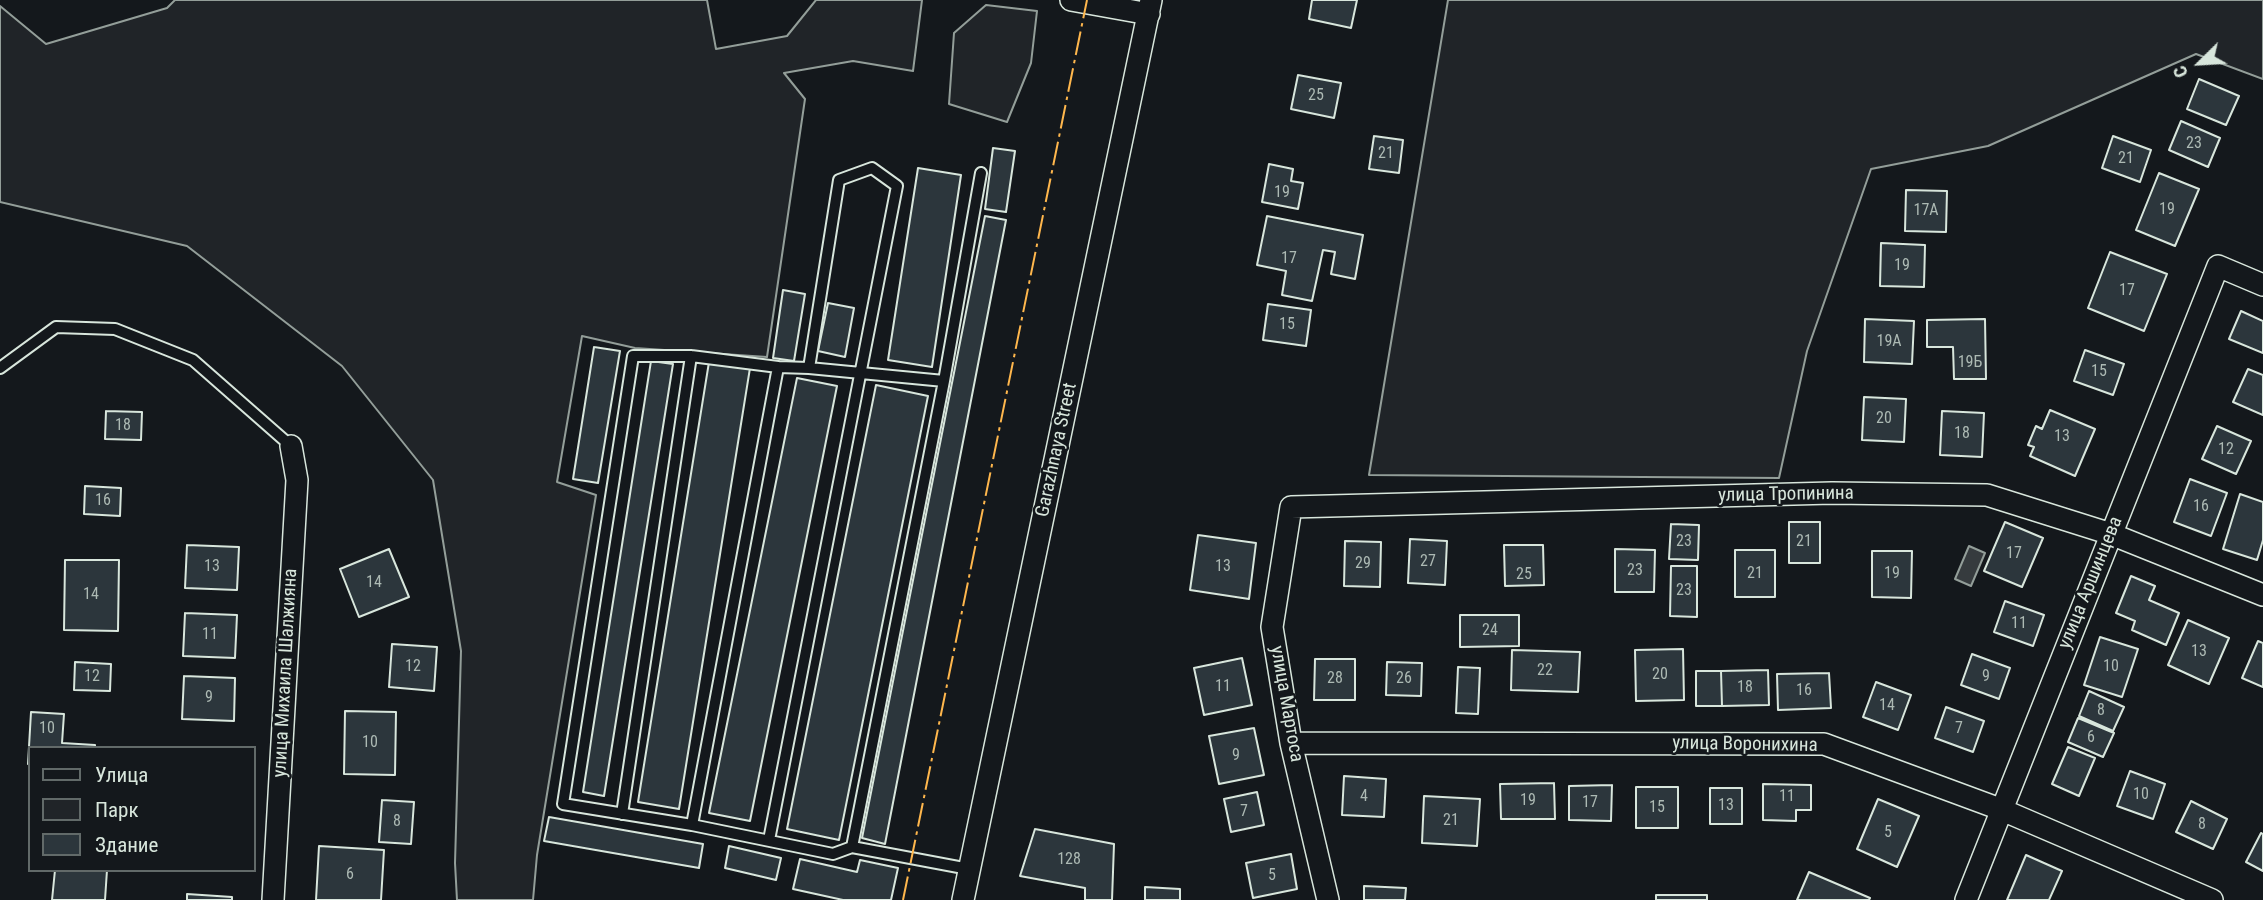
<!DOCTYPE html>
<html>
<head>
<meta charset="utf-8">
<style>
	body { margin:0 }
	#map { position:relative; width:2263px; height:900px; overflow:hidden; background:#14181c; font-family:"Roboto Condensed",sans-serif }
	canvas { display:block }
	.legend { position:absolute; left:28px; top:746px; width:228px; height:126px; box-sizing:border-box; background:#14181c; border:2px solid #626a69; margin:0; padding:9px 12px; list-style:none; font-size:21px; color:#d8e6dc }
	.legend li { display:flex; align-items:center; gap:14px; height:35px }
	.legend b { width:35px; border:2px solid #626a69 }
	.north { position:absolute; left:2165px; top:28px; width:70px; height:70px; -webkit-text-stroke:5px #14181c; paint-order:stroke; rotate:246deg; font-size:19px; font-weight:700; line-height:28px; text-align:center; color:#d8e6dc }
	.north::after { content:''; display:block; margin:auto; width:24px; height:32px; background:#d8e6dc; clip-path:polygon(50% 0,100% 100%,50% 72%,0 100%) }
</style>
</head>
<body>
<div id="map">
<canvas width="2263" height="900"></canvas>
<ul class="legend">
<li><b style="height:9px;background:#14181c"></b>Улица</li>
<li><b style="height:19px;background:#202428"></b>Парк</li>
<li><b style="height:19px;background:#2c363c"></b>Здание</li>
</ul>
<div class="north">С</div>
</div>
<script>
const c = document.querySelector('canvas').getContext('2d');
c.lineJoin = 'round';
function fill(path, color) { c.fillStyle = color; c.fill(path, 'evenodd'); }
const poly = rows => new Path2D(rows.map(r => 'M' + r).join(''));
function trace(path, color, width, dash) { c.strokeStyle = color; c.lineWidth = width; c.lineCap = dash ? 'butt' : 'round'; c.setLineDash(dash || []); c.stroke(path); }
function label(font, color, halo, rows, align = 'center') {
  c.font = font + ' "Roboto Condensed",sans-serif'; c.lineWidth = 5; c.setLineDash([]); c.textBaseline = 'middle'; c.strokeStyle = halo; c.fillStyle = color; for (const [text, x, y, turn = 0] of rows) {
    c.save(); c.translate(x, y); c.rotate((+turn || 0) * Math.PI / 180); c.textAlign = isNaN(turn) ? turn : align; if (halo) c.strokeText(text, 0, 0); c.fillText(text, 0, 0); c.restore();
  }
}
const green = poly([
	[175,0,707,0,716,49,787,36,816,0,922,0,913,71,853,61,784,73,805,99,767,357,635,348,582,336,557,482,596,495,537,855,533,900,457,900,455,863,461,651,433,480,342,366,187,246,0,202,0,6,46,44,167,8,175,0],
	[1448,0,2263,0,2263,79,2196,54,1988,146,1871,169,1807,351,1779,478,1369,475,1448,0],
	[986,5,1037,11,1031,63,1007,122,949,104,954,33,986,5]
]);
const water = poly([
	[1969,546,1985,553,1971,586,1955,579,1969,546]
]);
const building = poly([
	[1312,0,1357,0,1351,28,1309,19,1312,0],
	[1298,75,1341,83,1334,118,1291,109,1298,75],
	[2199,79,2239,96,2226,125,2187,109,2199,79],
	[2181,121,2220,138,2208,167,2169,150,2181,121],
	[1374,136,1403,140,1399,173,1369,169,1374,136],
	[2113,136,2151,150,2140,182,2102,168,2113,136],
	[993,148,1015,151,1006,212,985,209,993,148],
	[1269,164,1293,169,1291,181,1303,183,1298,209,1262,202,1269,164],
	[918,168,961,175,932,367,888,360,918,168],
	[2159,173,2199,189,2175,246,2136,230,2159,173],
	[1906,190,1947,191,1946,232,1905,231,1906,190],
	[985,216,1006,220,885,844,862,838,985,216],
	[1267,216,1363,235,1355,279,1331,274,1335,252,1323,250,1312,301,1282,295,1286,271,1257,265,1267,216],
	[1881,243,1925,245,1924,287,1880,286,1881,243],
	[2110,252,2167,274,2144,331,2088,308,2110,252],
	[783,290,805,294,794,361,773,358,783,290],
	[828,303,854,308,845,357,818,351,828,303],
	[1268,304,1311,310,1306,346,1263,340,1268,304],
	[2241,311,2263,321,2263,353,2229,339,2241,311],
	[1865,319,1914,321,1912,364,1864,362,1865,319],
	[1985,319,1986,379,1954,379,1953,347,1927,347,1927,320,1985,319],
	[594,347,620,351,598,483,573,479,594,347],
	[2085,350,2124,364,2113,395,2074,381,2085,350],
	[651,361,673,364,604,796,583,792,651,361],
	[709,362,750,368,679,809,638,802,709,362],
	[2248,369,2263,375,2263,415,2233,402,2248,369],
	[797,378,837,386,750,821,709,813,797,378],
	[876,385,928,396,839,840,787,829,876,385],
	[1864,397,1906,399,1904,442,1862,440,1864,397],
	[2050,410,2095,429,2075,476,2030,456,2034,447,2028,445,2036,426,2042,429,2050,410],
	[106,411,142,412,141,440,105,439,106,411],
	[1942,411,1984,413,1982,457,1940,455,1942,411],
	[2217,426,2251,441,2236,474,2202,459,2217,426],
	[2190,479,2227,493,2211,536,2174,522,2190,479],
	[85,486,121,488,120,516,84,514,85,486],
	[2240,494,2263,502,2263,540,2257,560,2223,549,2240,494],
	[1789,522,1820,522,1820,563,1789,563,1789,522],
	[2005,522,2043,538,2022,587,1984,571,2005,522],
	[1671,524,1699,525,1698,560,1669,559,1671,524],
	[1198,535,1256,543,1249,599,1190,590,1198,535],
	[1410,539,1447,541,1445,585,1408,583,1410,539],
	[1345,541,1381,542,1380,587,1344,586,1345,541],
	[187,545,239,547,237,590,185,588,187,545],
	[1504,545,1543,545,1544,585,1505,586,1504,545],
	[389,549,409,597,359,617,340,569,389,549],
	[1615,549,1655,550,1654,592,1615,592,1615,549],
	[1735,550,1775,550,1775,597,1735,597,1735,550],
	[1872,551,1912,551,1911,598,1872,597,1872,551],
	[65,560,119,560,118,631,64,630,65,560],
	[1671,566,1697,566,1697,617,1670,616,1671,566],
	[2131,576,2155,586,2149,600,2179,613,2166,645,2132,630,2135,621,2116,613,2131,576],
	[2005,601,2044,615,2033,646,1994,632,2005,601],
	[185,613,237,615,235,658,183,656,185,613],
	[1460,615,1519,615,1519,646,1460,647,1460,615],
	[2188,620,2229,638,2209,684,2168,665,2188,620],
	[2100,637,2138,649,2122,697,2084,685,2100,637],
	[2258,641,2263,643,2263,687,2242,678,2258,641],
	[392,644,437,647,434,691,389,687,392,644],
	[1683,649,1684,700,1636,701,1635,650,1683,649],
	[1512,650,1580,652,1578,692,1511,690,1512,650],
	[1972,654,2010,668,1999,699,1961,685,1972,654],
	[1242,658,1252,705,1204,715,1194,668,1242,658],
	[1315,659,1355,659,1355,700,1314,700,1315,659],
	[75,662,111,664,110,691,74,690,75,662],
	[1387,662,1422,663,1421,696,1386,695,1387,662],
	[1458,667,1480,668,1478,714,1456,713,1458,667],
	[1768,670,1769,705,1722,706,1721,671,1768,670],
	[1696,671,1721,671,1722,706,1696,706,1696,671],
	[1829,673,1831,708,1778,710,1777,674,1829,673],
	[184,676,235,678,234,721,182,719,184,676],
	[1876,682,1911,695,1898,730,1863,717,1876,682],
	[2089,691,2124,707,2113,731,2079,716,2089,691],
	[1946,707,1984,721,1973,752,1935,738,1946,707],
	[345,711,396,712,395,775,344,774,345,711],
	[31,712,64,714,62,743,95,745,95,748,30,748,28,764,31,712],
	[2078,718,2114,733,2103,757,2068,742,2078,718],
	[1254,728,1264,775,1219,784,1209,736,1254,728],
	[2068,747,2095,758,2079,796,2052,784,2068,747],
	[2130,771,2165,784,2153,819,2117,806,2130,771],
	[1344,776,1386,779,1384,817,1342,815,1344,776],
	[1554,783,1555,819,1501,819,1500,784,1554,783],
	[1763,784,1811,785,1811,810,1796,810,1796,821,1763,820,1763,784],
	[1612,785,1611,821,1569,820,1569,786,1612,785],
	[1636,787,1678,787,1678,828,1636,828,1636,787],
	[1710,788,1742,788,1742,824,1710,824,1710,788],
	[1257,792,1264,825,1231,832,1224,799,1257,792],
	[1424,796,1480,799,1477,846,1422,843,1424,796],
	[1878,799,1919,816,1897,867,1857,849,1878,799],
	[382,800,414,802,411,844,379,842,382,800],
	[2191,801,2227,819,2213,849,2176,832,2191,801],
	[549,817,703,844,699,868,544,841,549,817],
	[1035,829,1114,844,1112,900,1085,900,1085,888,1020,876,1035,829],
	[2261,833,2263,834,2263,871,2246,862,2261,833],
	[319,846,384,850,381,900,316,900,319,846],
	[729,846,781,858,776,880,725,868,729,846],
	[1291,854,1297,889,1253,898,1246,863,1291,854],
	[2026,855,2062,871,2049,900,2007,900,2026,855],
	[800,859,857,872,860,860,898,868,891,900,843,900,793,889,800,859],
	[55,870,107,870,105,900,52,900,55,870],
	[1809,872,1870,898,1869,900,1797,900,1809,872],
	[1364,886,1406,888,1405,900,1364,900,1364,886],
	[1145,887,1180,889,1180,900,1145,900,1145,887],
	[187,894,232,897,232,900,187,900,187,894],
	[1656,895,1707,895,1707,900,1656,900,1656,895]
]);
const lane = poly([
	[0,368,56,327,115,329,193,360,291,446],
	[944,381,809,368,778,367,691,356,633,356,563,804,692,825,833,854,852,847,969,869],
	[622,814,691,356],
	[692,825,778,367],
	[769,840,897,186,872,168,839,180,809,368],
	[852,847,944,381,981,173]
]);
const street = poly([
	[1071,0,1149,14],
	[1291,743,1824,744,2000,809,2212,900],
	[273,900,297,480,291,446],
	[963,900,1151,0],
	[1328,900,1291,743,1272,627,1291,507,1832,493,1987,495,2111,534,2263,595],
	[1966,900,2218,266,2263,285]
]);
const power = poly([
	[903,900,1087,0]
]);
const numberNames = [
	["25",1316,96],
	["23",2194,144],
	["21",1386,154],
	["21",2126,159],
	["19",1282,193],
	["19",2167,210],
	["17А",1926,211],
	["17",1289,259],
	["19",1902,266],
	["17",2127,291],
	["15",1287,325],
	["19А",1889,342],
	["19Б",1970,363],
	["15",2099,372],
	["20",1884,419],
	["18",123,426],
	["18",1962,434],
	["13",2062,437],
	["12",2226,450],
	["16",103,501],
	["16",2201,507],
	["23",1684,542],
	["21",1804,542],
	["17",2014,554],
	["27",1428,562],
	["29",1363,564],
	["13",212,567],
	["13",1223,567],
	["23",1635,571],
	["21",1755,574],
	["19",1892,574],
	["25",1524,575],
	["14",374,583],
	["23",1684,591],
	["14",91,595],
	["11",2019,624],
	["24",1490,631],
	["11",210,635],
	["13",2199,652],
	["12",413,667],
	["10",2111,667],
	["22",1545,671],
	["20",1660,675],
	["12",92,677],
	["9",1986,677],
	["28",1335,679],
	["26",1404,679],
	["11",1223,687],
	["18",1745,688],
	["16",1804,691],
	["9",209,698],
	["14",1887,706],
	["8",2101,711],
	["10",47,729],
	["7",1959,729],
	["6",2091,738],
	["10",370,743],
	["9",1236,756],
	["10",2141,795],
	["4",1364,797],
	["11",1787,797],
	["19",1528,801],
	["17",1590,803],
	["13",1726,806],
	["15",1657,808],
	["7",1244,812],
	["21",1451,821],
	["8",397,822],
	["8",2202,825],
	["5",1888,833],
	["128",1069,860],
	["6",350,875],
	["5",1272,876]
];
const streetNames = [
	["Garazhnaya Street",1057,450,-78],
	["улица Тропинина",1786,495,-1],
	["улица Аршинцева",2091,583,-68],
	["улица Михаила Шалжияна",286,673,-87],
	["улица Мартоса",1286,704,80],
	["улица Воронихина",1745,745,1]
];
fill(green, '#202428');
trace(green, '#939e99', 2);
fill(water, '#363b3e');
trace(water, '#939e99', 2);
fill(building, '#2c363c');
trace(building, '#d8e6dc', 2);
trace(lane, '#d8e6dc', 14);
trace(street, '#d8e6dc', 24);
trace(lane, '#14181c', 10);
trace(street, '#14181c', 21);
trace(power, '#ffb74d', 2, [24, 5, 3.5, 5]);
label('16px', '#adbab4', null, numberNames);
label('19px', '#d8e6dc', '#14181c', streetNames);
</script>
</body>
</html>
